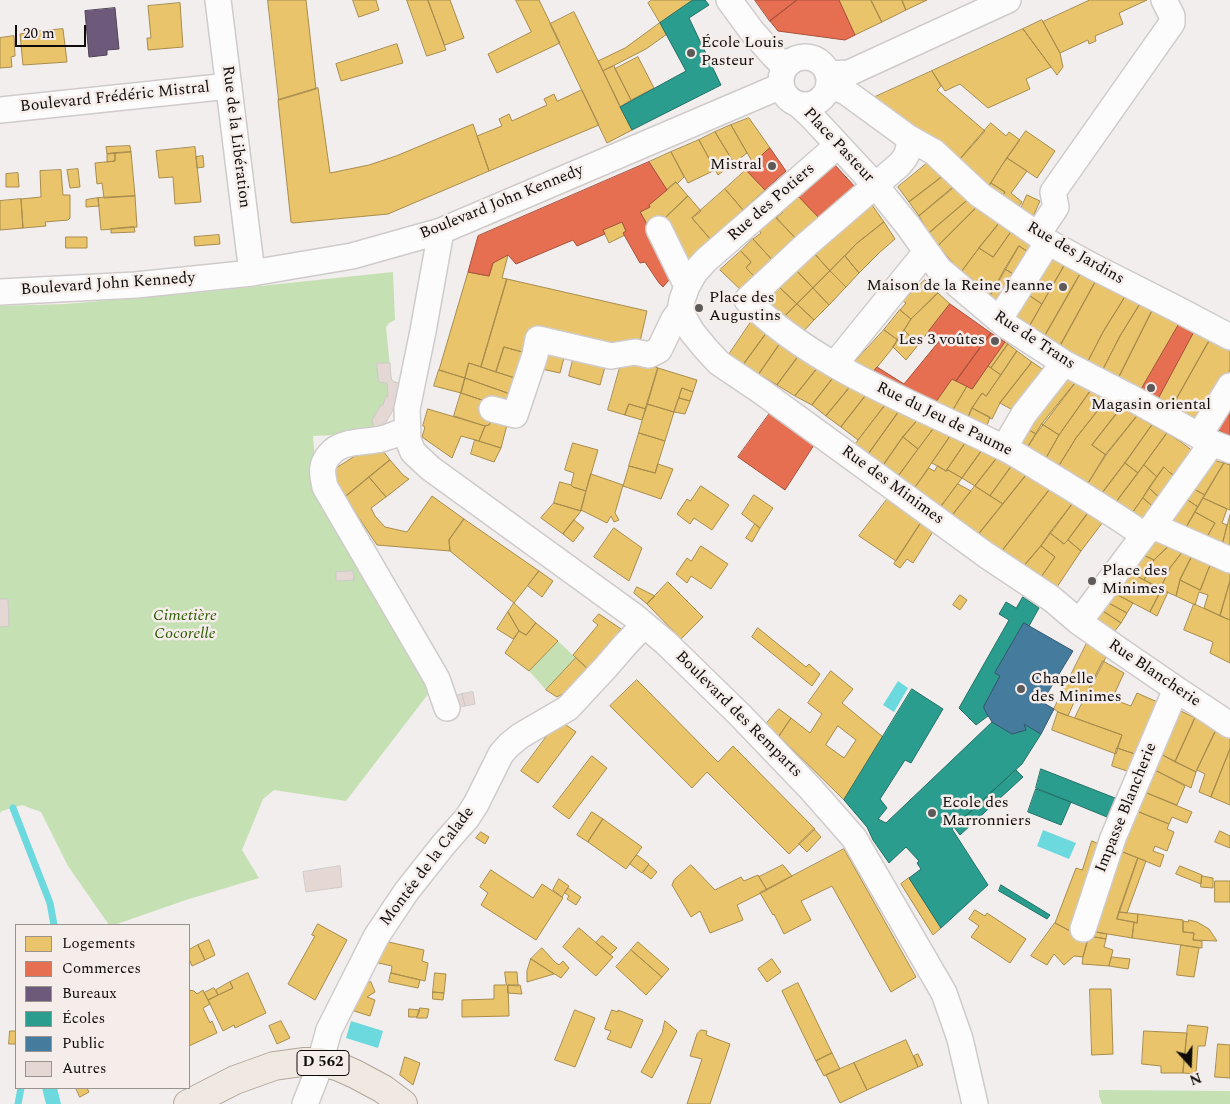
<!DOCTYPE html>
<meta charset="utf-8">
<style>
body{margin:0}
#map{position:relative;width:1230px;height:1104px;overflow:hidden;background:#f2eeed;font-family:Spectral,serif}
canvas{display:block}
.legend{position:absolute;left:15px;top:924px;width:175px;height:165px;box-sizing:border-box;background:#f5edea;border:1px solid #999390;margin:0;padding:6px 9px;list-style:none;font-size:15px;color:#0e0b0a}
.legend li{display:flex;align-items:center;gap:10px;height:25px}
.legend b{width:25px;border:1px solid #999390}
.north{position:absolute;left:1165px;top:1039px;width:50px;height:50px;-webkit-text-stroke:4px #f5edea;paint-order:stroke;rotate:160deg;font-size:14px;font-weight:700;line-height:20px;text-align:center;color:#0e0b0a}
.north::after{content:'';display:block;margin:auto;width:18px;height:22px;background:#0e0b0a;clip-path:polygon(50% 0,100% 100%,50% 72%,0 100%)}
.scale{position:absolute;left:15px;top:25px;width:71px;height:22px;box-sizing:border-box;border:2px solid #0e0b0a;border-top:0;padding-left:6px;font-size:15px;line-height:18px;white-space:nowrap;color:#0e0b0a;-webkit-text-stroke:4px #f5edea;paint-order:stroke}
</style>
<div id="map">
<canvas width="1230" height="1104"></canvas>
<ul class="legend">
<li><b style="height:14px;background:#e9c46a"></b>Logements</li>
<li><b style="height:14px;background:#e76f51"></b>Commerces</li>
<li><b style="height:14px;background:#6d597a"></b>Bureaux</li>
<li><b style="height:14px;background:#2a9d8f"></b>Écoles</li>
<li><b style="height:14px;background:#457b9d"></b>Public</li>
<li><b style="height:14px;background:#e5d8d4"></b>Autres</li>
</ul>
<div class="north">N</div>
<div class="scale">20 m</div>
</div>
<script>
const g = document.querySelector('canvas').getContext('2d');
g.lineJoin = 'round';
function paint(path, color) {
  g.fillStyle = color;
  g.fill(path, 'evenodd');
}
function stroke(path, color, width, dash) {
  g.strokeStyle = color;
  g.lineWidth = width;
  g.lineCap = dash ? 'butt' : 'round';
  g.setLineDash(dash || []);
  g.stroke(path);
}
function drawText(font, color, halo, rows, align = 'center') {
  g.font = font + ' Spectral,serif';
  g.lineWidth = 5;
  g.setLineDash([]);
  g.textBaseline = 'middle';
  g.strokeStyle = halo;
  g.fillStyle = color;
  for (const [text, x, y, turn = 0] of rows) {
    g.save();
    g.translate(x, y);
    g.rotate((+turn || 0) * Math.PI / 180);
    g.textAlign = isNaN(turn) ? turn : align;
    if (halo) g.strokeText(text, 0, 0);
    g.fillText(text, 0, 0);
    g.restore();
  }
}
paint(new Path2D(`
 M393,272L395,320L389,323L386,327L391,376L393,381L404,384L379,433L313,436L317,486L432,689L346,801L274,790L263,799L242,850L259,878L186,900L114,925H109L68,866L41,812L22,805L2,811L0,813V306L65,304L194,293Z
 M558,641L576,658L546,690L529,671Z
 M1099,1090L1230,1091V1104H1102L1099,1096Z`), '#c5e0b3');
paint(new Path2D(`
 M898,681L908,688L894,712L883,705Z
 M1043,830L1076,843L1069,859L1037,846Z
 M351,1021L383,1031L378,1048L346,1038Z
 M42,1088H57L61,1104H46Z`), '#6cd9de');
const homes = new Path2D(`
 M268,0H306L316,89L279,100Z
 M353,0H376L379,10L359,17Z
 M407,0H428L446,50L427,56Z
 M428,0H450L464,38L445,45Z
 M516,0H539L560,43L497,73L488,54L531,32Z
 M652,0H693L660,23L648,3Z
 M839,0H871L882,22L855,35Z
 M871,0H902L906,10L882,22Z
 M902,0H927L906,10Z
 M1090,0H1147L1119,13L1123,24L1095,36L1096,41L1089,44L1088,40L1060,53L1043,22Z
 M180,3L183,47L148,50L147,38H151L148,6Z
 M574,12L632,130L607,143L550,24Z
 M1042,20L1060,53L1063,67L1057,75L1023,29Z
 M660,23L667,34L646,49L603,71L598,61L625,48Z
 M63,29L67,62L23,65L20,34L30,32Z
 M1023,29L1051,67L1026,79L1030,89L988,108L960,84L945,91L932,71Z
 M14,36L15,56L11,57L12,67L0,68V38Z
 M397,44L403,63L341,81L336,64Z
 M638,57L654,88L631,100L615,69Z
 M614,66L631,100L620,107L603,71Z
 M932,71L941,86L937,90L985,131L955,165L875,97Z
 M318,88L330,173L369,165L396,156L473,124L489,171L388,214L293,223L291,222L278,100Z
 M582,90L599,125L489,171L477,136L502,126L499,119L509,114L512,121L547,105L544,99L554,94L557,101Z
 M749,118L770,148L753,163L731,125Z
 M991,123L1006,136L1009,132L1020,140L1002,165L986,191L955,165Z
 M731,125L747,153L734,163L715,132Z
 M1026,131L1055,151L1037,178L1007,158Z
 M715,132L734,163L718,175L699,140Z
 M699,140L715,170L688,183L671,152Z
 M130,146L131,152L107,154L106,147Z
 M195,147L201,202L175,204L173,177L159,178L156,151Z
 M131,152L135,196L104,198L102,183L97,184L95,163L115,161V153Z
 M671,152L684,177L677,184L676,182L667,190L649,162Z
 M115,153V161L107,162V154Z
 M203,156L204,167L197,168L196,157Z
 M1007,158L1027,171L1011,193L1022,202L1015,212L999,201L1005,192L991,183Z
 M930,161L943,176L909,202L898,187Z
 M78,169L80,187L70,188L67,170Z
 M61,170L63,195H70V218L68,220L45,222L46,226L23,228L21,199L41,197L40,171Z
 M746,170L765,190L743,210L725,189Z
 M18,173L19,187H6V174Z
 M943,176L953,188L919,216L909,202Z
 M676,182L688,196L661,222L649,229L640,212L650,207L649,205Z
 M991,183L1005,192L999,201L986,191Z
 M957,184L970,198L929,233L919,216Z
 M725,189L743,210L711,240L692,218Z
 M1027,195L1040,201L1032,219L1019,213Z
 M135,196L137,227L101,230L98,198Z
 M688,196L701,211L692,218L711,240L683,265L661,222Z
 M795,196L797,198L799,197L822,221L799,242L776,218L783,212L781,209Z
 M98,198L99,206L86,207V200Z
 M970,198L979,205L938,246L929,233Z
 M21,199L23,228L0,230V201Z
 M872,205L884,222L856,244L830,271L812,251Z
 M979,205L1001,221L979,248L961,272L938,246Z
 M774,215L799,242L776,264L753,239L761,233L758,229Z
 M1001,221L1013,229L993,257L979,248Z
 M622,222L626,231L623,233L625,235L609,243L603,230Z
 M884,222L895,239L879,253L859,273L845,256L856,244Z
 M134,227L135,232L111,233V229Z
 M1013,229L1039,244L1033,255L1019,246L989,298L961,272L979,248L993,257Z
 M219,235L220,244L195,246L194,237Z
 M66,237H87V248H66Z
 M753,239L776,264L758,280L746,268L751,262L741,251Z
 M1019,246L1033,255L1020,278L1005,269Z
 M741,251L751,262L746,268L758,280L744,293L720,270Z
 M812,251L830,271L813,288L795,269Z
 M1053,251L1068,259L1042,304L1027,294Z
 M508,255L502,278L507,279L481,367L469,363L465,378L439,370L468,272L489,276L493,263Z
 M845,256L859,273L846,287L830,271Z
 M1068,259L1083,269L1043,339L1028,329Z
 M795,269L813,288L797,304L779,287Z
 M1005,269L1020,278L1002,310L989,298Z
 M1083,269L1098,277L1059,348L1043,339Z
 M830,271L846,287L829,305L813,288Z
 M1098,277L1128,292L1103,332L1087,363L1059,348Z
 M507,279L647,311L639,346L526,353L504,347L496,372L481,367Z
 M925,280L938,293L911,319L900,310L906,303L903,301Z
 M779,287L797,304L779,322L762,307Z
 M813,288L829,305L814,320L797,304Z
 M1128,292L1143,299L1120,336L1102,371L1087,363L1103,332Z
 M938,293L950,304L918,345L904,330L911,319Z
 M1027,294L1042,304L1028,329L1012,319Z
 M1143,299L1155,305L1118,379L1102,371L1120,336Z
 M797,304L814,320L799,336L779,322Z
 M1155,305L1182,319L1141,390L1118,379Z
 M900,310L911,319L898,340L884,330Z
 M753,319L768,331L743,365L728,356Z
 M1197,326L1213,334L1172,407L1158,399Z
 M884,330L898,340L891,350L869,377L851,366Z
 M904,330L918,345L906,360L893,347Z
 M768,331L781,342L759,374L743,365Z
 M1213,334L1230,343V370L1201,421L1172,407Z
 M781,342L800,354L777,385L759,374Z
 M1005,342L1008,344L991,368L988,366Z
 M1008,344L1017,351L1001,375L991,368Z
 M504,347L526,353L518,379L496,372Z
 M543,349L565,354L560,373L537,368Z
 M1017,351L1032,362L1000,403L992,419L972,408L982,393L986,396Z
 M800,354L819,366L795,396L777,385Z
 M574,356L606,363L600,385L569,376Z
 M623,357L658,368L646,409L629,404L625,415L608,410Z
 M1032,362L1048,373L1018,413L1000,403Z
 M469,363L518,379L513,395L465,378Z
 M819,366L837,373L812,405L795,396Z
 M988,366L1001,375L986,396L982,393L972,408L965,426L948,418L967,386L972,389Z
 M658,368L697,380L693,392L682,388L674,412L647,404Z
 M439,370L465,378L461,393L434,386Z
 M837,373L854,382L826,416L812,405Z
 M1060,373L1076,382L1036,434L1022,426Z
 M465,378L513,395L509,409L461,393Z
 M952,379L967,386L948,418L931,409Z
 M854,382L870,390L841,427L826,416Z
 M1076,382L1091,390L1059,435L1042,424Z
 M682,388L693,392L690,401L679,398Z
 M870,390L889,400L858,440L841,427Z
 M1091,390L1107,399L1076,438L1055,472L1042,465L1059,435Z
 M461,393L488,402L492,418L489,425L485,426L454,416Z
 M679,398L690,401L685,414L674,412Z
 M1107,399L1121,408L1092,445L1106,455L1085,488L1055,472L1076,438Z
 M889,400L902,407L867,456L854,446Z
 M629,404L646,409L642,420L625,415Z
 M647,404L674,412L665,441L639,433Z
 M902,407L921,416L903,437L882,467L867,456Z
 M972,408L990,417L984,434L965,426Z
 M1121,408L1137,416L1106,455L1092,445Z
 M428,409L485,426L479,441L461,436L452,458L422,437L425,427L423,426Z
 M921,416L937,424L918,449L903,437Z
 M1137,416L1152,425L1125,463L1100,496L1085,488L1105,455Z
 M491,420L508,421L501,448L479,441L485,426L489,425Z
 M937,424L953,432L913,490L897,478Z
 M1042,424L1059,435L1042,465L1023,455Z
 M1152,425L1167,433L1138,473L1125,463Z
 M1022,426L1036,434L1023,455L1010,448Z
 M953,432L968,439L946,471L932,463Z
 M639,433L665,441L655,473L629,466Z
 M1167,433L1181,442L1198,455L1180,478L1170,473L1164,467L1157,477L1144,465Z
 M903,437L918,449L897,478L882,467Z
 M968,439L985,446L962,478L948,470L946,471Z
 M475,440L501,448L494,462L471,454Z
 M573,443L598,450L586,491L573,487L571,485L574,473L565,470Z
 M985,446L1000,454L975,486L962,478Z
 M380,447L390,460L345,497L331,477L336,468L355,456Z
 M1000,454L1013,464L990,496L975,486Z
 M1206,458L1224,463L1205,495L1186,485Z
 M390,460L403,475L409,479L386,497L369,477Z
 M1125,463L1138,473L1114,505L1100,496Z
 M1224,463L1230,465V510L1203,498Z
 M658,464L673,469L661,499L623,486L629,466L655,473Z
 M1013,464L1027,474L1003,504L990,496Z
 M1144,465L1157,477L1131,515L1114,505Z
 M938,466L946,471L948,470L962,478L939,509L913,490L929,468L934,471Z
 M1164,467L1170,473L1180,478L1163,501L1149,488Z
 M591,474L623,485L615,513L619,520L614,522L611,516L607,523L581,510Z
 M1027,474L1050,489L1002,551L978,535Z
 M369,477L386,497L371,508L375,516L385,527L407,532L432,496L464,519L449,540L450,551L377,545L345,497Z
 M560,482L571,485L573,487L586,491L581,511L554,503Z
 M958,484L971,491L951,517L939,509Z
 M1186,485L1205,495L1198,507L1179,494Z
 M701,486L729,505L712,530L694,518L690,524L677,514L687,499L690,501Z
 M975,486L1003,504L978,535L951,517Z
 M1149,488L1163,501L1157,510L1143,498Z
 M1050,489L1073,503L1041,546L1024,566L1002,551Z
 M1179,494L1198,507L1183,533L1163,521Z
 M754,495L773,508L760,528L742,514Z
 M889,497L922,521L896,561L859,536Z
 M1143,498L1157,510L1144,524L1131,515Z
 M1203,498L1227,509L1222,523L1227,525L1222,546L1204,542L1215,523L1195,512Z
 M554,503L581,511L563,534L541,518Z
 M1073,503L1088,513L1068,540L1064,544L1050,533Z
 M1195,512L1215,523L1204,542L1183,533Z
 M1088,513L1103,522L1081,551L1068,540Z
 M1230,515V549L1222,546Z
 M464,519L539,571L514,603L450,551L449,540Z
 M574,520L584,528L573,542L563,534Z
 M922,521L934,530L913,563L907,559L900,568L894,564Z
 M755,524L760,528L752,542L746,538Z
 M614,528L642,548L629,581L594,557Z
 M1050,533L1064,544L1068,540L1081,551L1057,587L1041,577L1055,557L1041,546Z
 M1152,535L1171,544L1154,560L1139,553Z
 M1171,544L1184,550L1170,568L1160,589L1144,580L1154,560Z
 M701,546L728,564L711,589L691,576L687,583L676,574L687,558L691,561Z
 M1041,546L1055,557L1041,577L1024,566Z
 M1184,550L1193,554L1180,580L1176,596L1160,589L1170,568Z
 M1139,553L1154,560L1144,580L1127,571Z
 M1193,554L1211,563L1200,590L1180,580Z
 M1210,566L1230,573V581L1220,616L1204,608L1208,595L1199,592L1195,605L1176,596L1180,580L1200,590Z
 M539,571L553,581L542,597L528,586Z
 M1127,571L1162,589L1150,612L1112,592Z
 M1230,581V620L1220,616Z
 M668,582L703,617L681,639L647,604Z
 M637,587L655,596L647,604L634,593Z
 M1162,589L1168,592L1157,616L1150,612Z
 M1112,592L1133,603L1127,613L1105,601Z
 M960,595L967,600L960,610L953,605Z
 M1105,601L1127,613L1121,623L1100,609Z
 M514,603L536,623L526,635L519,631L508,612Z
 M1194,604L1230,620V663L1210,653L1213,642L1184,630Z
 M1100,609L1121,623L1114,632L1094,618Z
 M508,612L519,631L513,639L497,629Z
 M599,614L621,629L589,670L573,655L598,625L593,621Z
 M536,623L558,641L529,671L505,653L519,631L526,635Z
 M758,628L806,667L809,664L820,674L812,686L752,637Z
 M1087,643L1106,657L1085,699L1077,695L1068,716L1058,712L1054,709Z
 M576,658L589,670L568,691L557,697L546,690Z
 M1103,661L1124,673L1112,699L1131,706L1137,693L1162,704L1141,756L1117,748L1122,735L1075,718Z
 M831,671L853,689L842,703L883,737L844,800L779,736L791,718L810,733L822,714L808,703ZM838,726L856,740L844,758L826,745Z
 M637,680L718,762L733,746L815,829L789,854L707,772L692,788L610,706Z
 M1175,708L1195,718L1175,762L1157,752Z
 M779,709L791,718L779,736L766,724Z
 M1058,712L1122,735L1116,754L1052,730Z
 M1195,718L1217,728L1196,772L1175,762Z
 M559,720L576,732L538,783L521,771Z
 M1217,728L1230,734V749L1211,797L1199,792L1205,774L1197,770Z
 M1117,748L1141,756L1133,773L1112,766Z
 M1230,749V805L1211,797Z
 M1157,752L1196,772L1191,788L1151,768Z
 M592,756L607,768L569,819L553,807Z
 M1151,768L1185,786L1177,805L1142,791Z
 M1142,791L1192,812L1187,823L1172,817L1169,824L1134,810Z
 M1134,810L1169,824L1167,829L1174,832L1167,851L1155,846L1153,851L1164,855L1160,867L1118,850Z
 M592,812L603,819L588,842L577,835Z
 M603,819L642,847L626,869L588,842Z
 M814,829L821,837L807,852L799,844Z
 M1220,831L1230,836V848L1215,842Z
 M481,832L489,837L485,844L476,838Z
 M1092,841L1104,846L1074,933L1055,923L1076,868L1082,870Z
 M844,849L916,977L891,992L832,886L801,901L811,920L784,934L774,914L773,915L760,893Z
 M1115,849L1138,858L1117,919L1134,922L1132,938L1090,931Z
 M637,855L649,864L642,873L630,864Z
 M1138,858L1146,861L1127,913L1119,912Z
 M649,865L657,872L651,879L643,873Z
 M691,865L715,890L741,877L744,881L758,875L767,890L737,905L743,920L710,933L700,911L691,917L672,885L674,880Z
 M783,865L792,876L767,890L759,877Z
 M1180,866L1202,875L1201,884L1176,874Z
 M491,870L533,898L542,884L563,898L536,940L481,905L488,893L480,887Z
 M1202,876L1213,878V888L1201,887Z
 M909,878L941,928L933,935L901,884Z
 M559,879L569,886L562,897L553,890Z
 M1215,881H1230V902H1215Z
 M568,888L581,897L576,905L567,899L569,896L565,893Z
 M975,910L985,916L987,913L1026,939L1010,963L971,937L979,926L969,919Z
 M1119,912L1138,914L1137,923L1117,919Z
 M1138,914L1183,920V932L1194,933L1193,940L1202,941V948L1132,938L1134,922L1137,923Z
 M1189,920L1197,922L1209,929L1217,941L1193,940L1194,933L1183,932V921L1188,922Z
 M1055,923L1074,933L1089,936L1083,957L1074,956L1064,965L1054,954L1047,965L1031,956Z
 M318,924L347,940L315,1000L288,984L315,936L312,935Z
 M579,928L613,957L596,976L563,947Z
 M1090,931L1107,934L1106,939L1089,936Z
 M602,936L604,937L613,945L617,948L610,955L596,943Z
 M1089,936L1106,939L1104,947L1113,950L1109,966L1082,964L1083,957Z
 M209,940L215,955L205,960L198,945Z
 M384,941L424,950L422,961L428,963L425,981L391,973L392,966L374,962Z
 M638,942L669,969L662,977L631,950Z
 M198,945L205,960L192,966L189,959V950Z
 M1181,945L1199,948L1194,977L1177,975Z
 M542,948L555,962L559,965L563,961L569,968L561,978L531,959Z
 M631,950L662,977L646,995L616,967Z
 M1112,957L1130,959L1128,969L1109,966Z
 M531,959L554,974L527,982V971Z
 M772,959L781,972L767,982L758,969Z
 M505,972H517L518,986L508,985L509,1016L462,1017V1000L494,999V985H506Z
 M248,973L266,1013L235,1028L234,1025L223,1031L208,1000L233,988L230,982Z
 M391,973L420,980L418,988L389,982Z
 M435,973L446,974L444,993L433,992Z
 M230,982L233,988L218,995L216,990Z
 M371,982L375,992L367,997L375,1000L370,1016L351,1010L363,984Z
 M798,983L832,1053L816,1061L782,991Z
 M508,985H520L522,994L508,993Z
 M214,988L218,995L208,1000L204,993Z
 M1090,989H1111L1113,1054L1092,1055Z
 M189,990L194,991L197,994L203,990L210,1004L203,1008L210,1023L212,1021L217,1033L189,1046Z
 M433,992L444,993L443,1000L433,999Z
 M420,1008L429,1009L427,1018H417Z
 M409,1009L420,1010L417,1017H409Z
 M575,1010L595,1018L575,1067L555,1060Z
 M612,1010L618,1012V1010L643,1020L631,1048L607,1039L611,1031L605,1029Z
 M281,1021L290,1038L277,1044L269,1026Z
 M665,1021L677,1031L652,1078L641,1072L662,1033Z
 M1188,1025L1208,1027L1205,1046H1198L1196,1074L1183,1073Z
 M701,1030L707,1031L706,1035L730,1044L710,1104H687L702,1059L690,1056L697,1034Z
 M10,1031H16V1044H9Z
 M1144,1031L1187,1033L1183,1073H1161V1066L1142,1064Z
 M906,1040L918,1067L867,1090L854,1063Z
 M1218,1044L1230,1045V1078L1215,1077Z
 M832,1053L840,1069L824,1076L816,1061Z
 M918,1054L923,1065L918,1067L914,1056Z
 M405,1057L420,1063L413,1085L400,1075Z
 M854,1063L867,1090L840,1103L826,1075Z
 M76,1088H87L89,1092L80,1097Z`);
paint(homes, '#e9c46a');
stroke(homes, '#a78c4d', 1);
const shops = new Path2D(`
 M755,0H797L770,21Z
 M797,0H839L855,35L845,40L778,31L770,21Z
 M770,148L786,171L765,190L746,170Z
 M649,162L667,190L649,205L650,207L640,212L675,273L663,287L659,283L645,262L640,263L623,233L626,231L622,222L603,230L605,234L577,246L573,240L516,264L508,255L493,263L489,276L468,272L478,236Z
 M834,164L857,189L822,221L799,197L806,190L805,187Z
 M950,304L991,333L956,381L952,379L931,409L869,377L877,367L904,384L941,339L929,331Z
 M1182,319L1197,326L1158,399L1141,390Z
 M991,333L1005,342L972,389L956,381Z
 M1230,401V436L1214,428Z
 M770,413L814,445L785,490L738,457Z`);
paint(shops, '#e76f51');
stroke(shops, '#a6513c', 1);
const offices = new Path2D(`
 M115,8L119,49L107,50V55L89,57L85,11Z`);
paint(offices, '#6d597a');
stroke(offices, '#504258', 1);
const schools = new Path2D(`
 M693,0H705L709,5L689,18L721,85L632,130L620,107L686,71L660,23Z
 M1023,597L1039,608L1029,626L1024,623L995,673L1000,676L984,706L988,716L976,725L959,708L1009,620L999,614L1006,602L1016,608Z
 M912,689L943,709L911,763L905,760L880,799L887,808L878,819L886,823L992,722L1012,734L1026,730L1024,724L1041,734L1022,764L952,829L988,885L941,928L909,878L921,869L917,863L919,861L906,847L889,863L873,840L867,827L844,800Z
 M1041,769L1115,798L1107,817L1036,788Z
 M1016,770L1023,777L960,835L954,827Z
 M1036,789L1071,802L1061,825L1028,812Z
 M1001,885L1050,915L1047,919L999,891Z`);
paint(schools, '#2a9d8f');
stroke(schools, '#227167', 1);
const public = new Path2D(`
 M1024,623L1073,651L1042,702L1054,709L1041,734L1024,724L1026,730L1012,734L992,722L984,709V706L1000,676L995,673Z`);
paint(public, '#457b9d');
stroke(public, '#345971', 1);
stroke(new Path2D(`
 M13,808L50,903L54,925
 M18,1104L21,1088`), '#6cd9de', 7);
const building = new Path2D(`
 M377,363H390L391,379L394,382L403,384L391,414L379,433H375L372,420L381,405H383L386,396L388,397L387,383L379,382Z
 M353,571L354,580L336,581V572Z
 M0,599H8L9,626L0,627Z
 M473,692L475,704L465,706L462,694Z
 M462,694L465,706L454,708L452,697Z
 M340,866L342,887L306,892L303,872Z`);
paint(building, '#e5d8d4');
stroke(building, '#cdcac9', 1);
const minor = new Path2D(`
 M218,0L252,273
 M729,0L751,30L773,55L779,61L788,63
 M781 81a24 24 0 1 1 48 0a24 24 0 1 1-48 0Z
 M828,74L849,73L1008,0
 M829,85L846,92L909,138L934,152L980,195L1048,242L1092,266L1175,308L1230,337
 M799,105L811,116L876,186L909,227L939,269L1004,324L1064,363L1128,396L1212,443L1230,450
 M0,110L229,86
 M909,138C909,151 908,155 899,165L806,245L747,300C815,368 918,405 1002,447C1017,454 1031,464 1045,472C1078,492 1112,513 1144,535
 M837,146L706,260L695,272L687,286L682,300L680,311L692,332L706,349L719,363L762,392L986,555L1052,599L1079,622L1119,650L1176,689L1230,725
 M659,229L687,286
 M441,231L423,331L407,409L408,440L413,452L430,468L634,616L666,643L740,715L810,788L854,838L944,993L960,1039L975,1104
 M1038,234L1056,207L1053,192L1172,23V16L1164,0
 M0,292L136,285L252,273L352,256L441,231L781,86
 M999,320L1048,242
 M835,364L926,252
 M492,409L515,415L535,355L538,339L611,356L635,352L649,355L659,350L674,319L680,311
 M407,430C398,433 389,437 381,439C363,443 342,440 330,454C320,465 322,473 325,487L437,679L447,708
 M1199,436L1230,386
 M1004,448L1024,414L1064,363
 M1153,526L1230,560
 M1079,622L1144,535L1153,526L1212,443
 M1083,929L1113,838L1176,689
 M305,1104L316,1076L329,1030L376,937L406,892L444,844L467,818L476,804L501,754L509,745L520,736L568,708L606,667L625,645L644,625`);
const major = new Path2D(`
 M188,1104L235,1080L274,1066L303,1062H319L337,1066L355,1074L383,1089L403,1104`);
stroke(minor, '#cfcbca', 28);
stroke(major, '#b3a699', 30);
stroke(minor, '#fdfcfc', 25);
stroke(major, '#efe9e2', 28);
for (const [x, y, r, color] of [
 [691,53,5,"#5e5a59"],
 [772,166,5,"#5e5a59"],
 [1063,287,5,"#5e5a59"],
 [699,308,5,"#5e5a59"],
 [995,341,5,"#5e5a59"],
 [1151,388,5,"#5e5a59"],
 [1092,581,5,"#5e5a59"],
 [1021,689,5,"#5e5a59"],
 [932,813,5,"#5e5a59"]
]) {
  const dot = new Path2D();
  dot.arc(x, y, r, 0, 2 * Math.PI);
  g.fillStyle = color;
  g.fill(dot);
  stroke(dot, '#f5edea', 2);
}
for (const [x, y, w] of [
 [323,1063,52]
]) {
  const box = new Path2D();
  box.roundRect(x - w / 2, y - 12.5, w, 25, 4);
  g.fillStyle = '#f5edea';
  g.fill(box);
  stroke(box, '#0e0b0a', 1);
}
drawText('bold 15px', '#0e0b0a', null, [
 ["D 562",323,1063]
]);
drawText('16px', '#0e0b0a', '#f5edea', [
 ["École Louis",701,44],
 ["Pasteur",701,62],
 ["Mistral",762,166,"right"],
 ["Maison de la Reine Jeanne",1053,287,"right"],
 ["Place des",709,299],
 ["Augustins",709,317],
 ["Les 3 voûtes",985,341,"right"],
 ["Magasin oriental",1151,406,"center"],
 ["Place des",1102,572],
 ["Minimes",1102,590],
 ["Chapelle",1031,680],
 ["des Minimes",1031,698],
 ["Ecole des",942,804],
 ["Marronniers",942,822]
], 'left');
drawText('16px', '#0e0b0a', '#f5edea', [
 ["Boulevard Frédéric Mistral",115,98,-6],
 ["Rue de la Libération",235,137,83],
 ["Place Pasteur",838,146,47],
 ["Boulevard John Kennedy",502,203,-22],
 ["Rue des Potiers",772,203,-41],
 ["Rue des Jardins",1075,254,30],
 ["Boulevard John Kennedy",108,285,-4],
 ["Rue de Trans",1034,341,33],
 ["Rue du Jeu de Paume",944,420,26],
 ["Rue des Minimes",892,486,36],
 ["Rue Blancherie",1154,674,34],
 ["Boulevard des Remparts",738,715,45],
 ["Impasse Blancherie",1127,808,-68],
 ["Montée de la Calade",428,867,-53]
]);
drawText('italic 16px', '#2b5a00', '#f5edea', [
 ["Cimetière",185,617],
 ["Cocorelle",185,635]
]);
</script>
